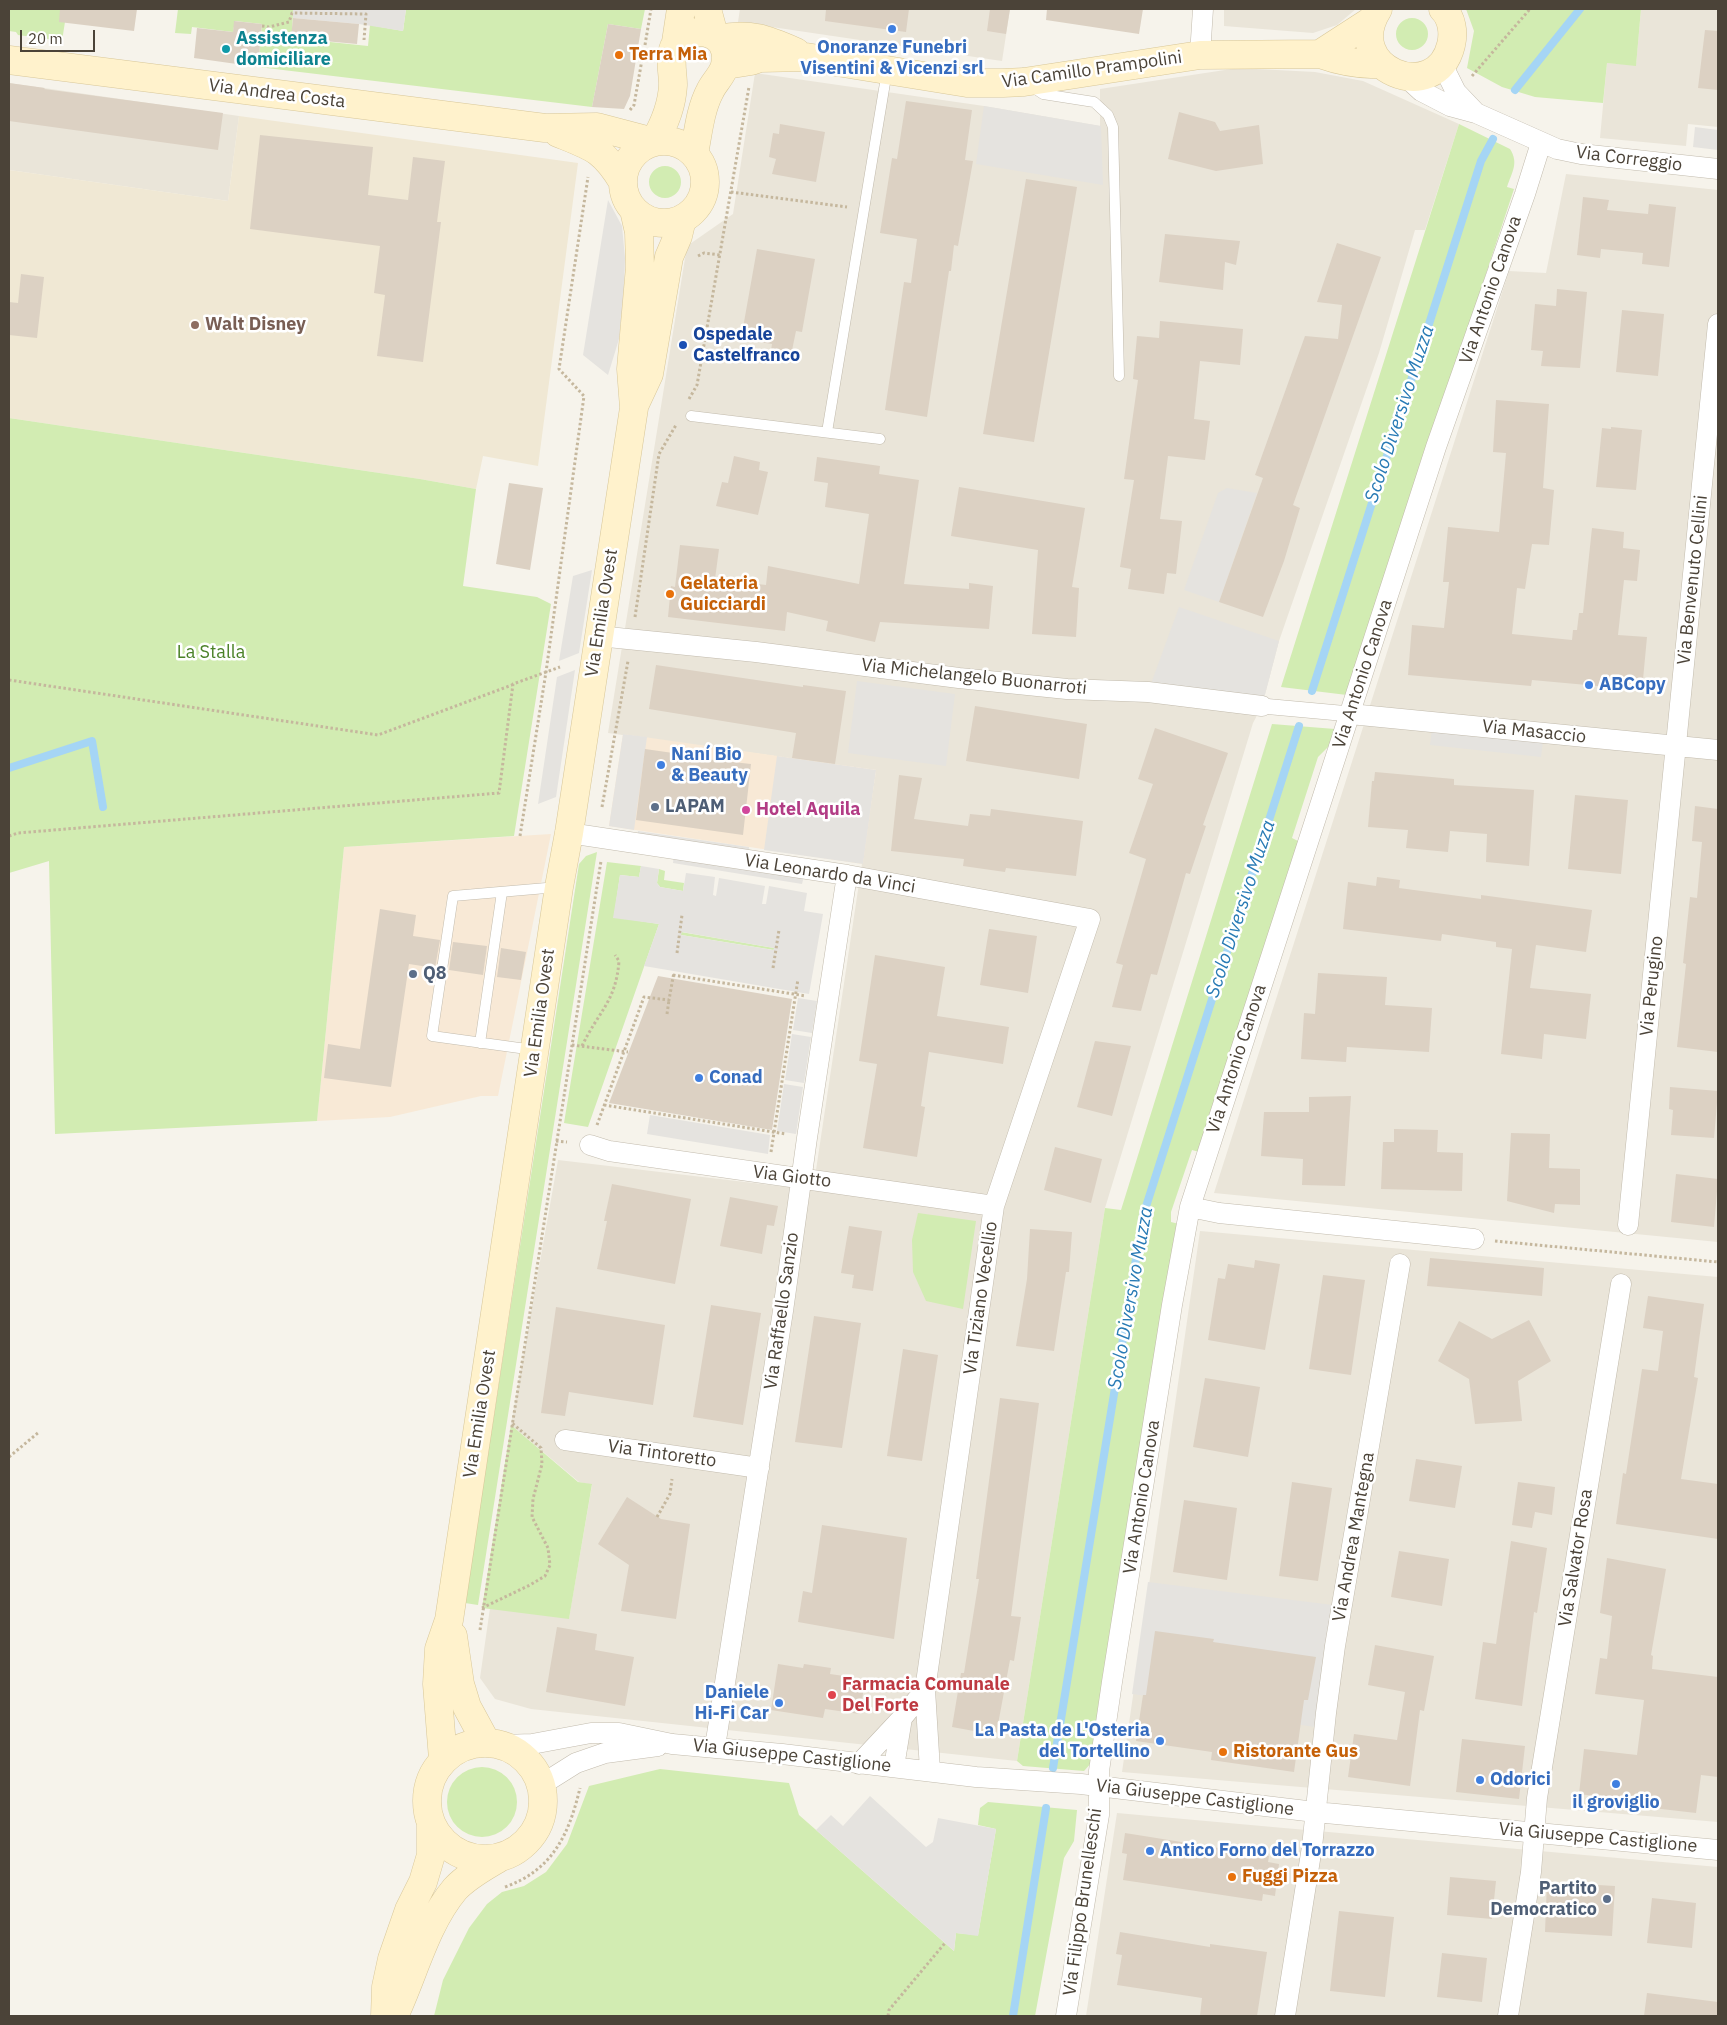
<!DOCTYPE html>
<meta charset="utf-8">
<style>
body{margin:0}
#map{position:relative;width:1727px;height:2025px;overflow:hidden;background:#f6f3eb;font-family:"IBM Plex Sans",sans-serif}
canvas{display:block}
.frame{position:absolute;inset:0;border:10px solid #4b4338;pointer-events:none}
.scale{position:absolute;left:20px;top:30px;width:75px;height:22px;box-sizing:border-box;border:2px solid #4b4338;border-top:0;padding-left:6px;font-size:15px;line-height:18px;white-space:nowrap;color:#4b4338;-webkit-text-stroke:4px #fff;paint-order:stroke}
</style>
<div id="map">
<canvas width="1727" height="2025"></canvas>
<div class="frame"></div>
<div class="scale">20 m</div>
</div>
<script>
const g = document.querySelector('canvas').getContext('2d');
g.lineJoin = 'round';
function paint(path, color) {
  g.fillStyle = color;
  g.fill(path, 'evenodd');
}
function stroke(path, color, width, dash) {
  g.strokeStyle = color;
  g.lineWidth = width;
  g.lineCap = dash ? 'butt' : 'round';
  g.setLineDash(dash || []);
  g.stroke(path);
}
function drawText(font, color, halo, rows, align = 'center') {
  g.font = font + ' "IBM Plex Sans",sans-serif';
  g.lineWidth = 5;
  g.setLineDash([]);
  g.textBaseline = 'middle';
  g.strokeStyle = halo;
  g.fillStyle = color;
  for (const [text, x, y, turn = 0] of rows) {
    g.save();
    g.translate(x, y);
    g.rotate((+turn || 0) * Math.PI / 180);
    g.textAlign = isNaN(turn) ? turn : align;
    if (halo) g.strokeText(text, 0, 0);
    g.fillText(text, 0, 0);
    g.restore();
  }
}
paint(new Path2D(`
 M740,9H1010L1002,61L738,22Z
 M1224,9H1356L1337,25L1313,33L1224,26Z
 M1641,9H1718V127L1688,124L1686,146L1600,138L1607,63L1636,65Z
 M1238,68L1315,72L1363,81L1459,124L1425,230H1415L1379,353L1279,641L1262,706L1253,723L1105,1208L1017,1761L531,1709L495,1699L480,1678L490,1608L569,1618L592,1485L579,1482L511,1425L558,1160L813,1190L876,770L608,733L687,246L733,214L755,73L984,106L1100,126V89Z
 M9,83L239,116L228,201L9,170Z
 M1566,174L1718,190V1242L1214,1193L1509,271L1546,273Z
 M1200,1231L1718,1277V1822L1122,1772Z
 M1117,1813L1718,1867V2016H1086Z`), '#eae5d9');
paint(new Path2D(`
 M623,734L876,770L863,864L609,826Z
 M551,834L498,1096H481L390,1117L317,1121L344,847Z`), '#f8e9d6');
paint(new Path2D(`
 M239,116L578,163L538,466L483,456L476,489L420,479L9,418V170L228,201Z`), '#f0e8d4');
paint(new Path2D(`
 M9,9H67L62,41L18,35L16,32L9,31Z
 M178,9H293L292,38L368,46L370,25L403,31L406,9H645L641,29L608,24L592,107L258,67L262,24L235,21L233,32L192,27L191,34L175,33Z
 M1466,9H1641L1636,66L1607,63L1603,103L1535,97L1502,87L1467,68L1474,31Z
 M1396 34a16 16 0 1 1 32 0a16 16 0 1 1-32 0Z
 M1459,124L1510,149C1519,163 1512,172 1507,187L1514,189L1347,695L1281,687Z
 M649 182a16 16 0 1 1 32 0a16 16 0 1 1-32 0Z
 M9,418L420,479L476,489L463,586L537,597L551,604L514,836L344,847L317,1121L55,1134L49,861L9,873Z
 M1272,724L1335,729L1331,744L1318,757L1292,838L1300,842L1199,1152L1192,1150L1171,1212V1222L1179,1224L1093,1761L1084,1771L1023,1766L1017,1761L1105,1208L1121,1210Z
 M597,852L478,1605L465,1603L579,864L586,856Z
 M607,862L641,866L639,877L620,875L614,917L659,924L588,1127L564,1123Z
 M659,869L665,871L664,880L684,883L683,891L660,887L657,883Z
 M681,932L774,948V950L681,935Z
 M918,1213L976,1221L963,1309L926,1301L913,1272L912,1240Z
 M511,1425L578,1482L592,1484L569,1619L482,1608Z
 M447 1802a35 35 0 1 1 70 0a35 35 0 1 1-70 0Z
 M660,1769L789,1783L799,1815L954,1951L956,1933L978,1935L996,1829L978,1825L980,1808L988,1802L1077,1810L1074,1841L1064,1858L1035,2016H434L443,1980L469,1928L487,1904L502,1892L524,1886L546,1872L567,1844L589,1786Z`), '#d2ecb2');
paint(new Path2D(`
 M293,9H406L403,31L359,24L293,18Z
 M984,106L1101,126L1103,185L976,164Z
 M1695,127L1718,130V150L1693,147Z
 M608,200L622,226L625,258L624,294L619,339L608,375L583,355Z
 M1227,488L1257,493L1219,602L1184,590L1218,493Z
 M592,570L579,653L559,661L573,576Z
 M1179,607L1279,641L1262,706L1148,692Z
 M575,670L556,797L538,804L557,677Z
 M857,681L955,694L946,766L848,753Z
 M1432,729L1543,741L1541,757L1430,745Z
 M623,734L647,737L634,830L609,826Z
 M777,756L876,770L863,864L764,850Z
 M638,831L749,847L748,855L637,839Z
 M674,855L804,876L802,884L673,863Z
 M641,866L659,869L657,883L660,887L683,891L686,873L715,877L713,895L716,896L719,878L765,886L762,904H766L769,886L807,893L804,911L823,914L809,994L644,966L659,924L613,918L620,875L639,877ZM682,932L774,948L773,950L681,935Z
 M798,998L817,1001L812,1033L793,1030Z
 M792,1034L811,1037L804,1083L785,1080Z
 M784,1084L803,1087L796,1134L777,1131Z
 M650,1115L770,1135L768,1154L647,1134Z
 M1148,1582L1333,1605L1315,1727L1219,1713L1220,1706L1132,1694Z
 M870,1796L926,1847L933,1842L938,1818L996,1829L978,1936L956,1933L954,1951L816,1830L831,1815L843,1826Z`), '#e5e3df');
stroke(new Path2D(`
 M1515,90L1580,9
 M1312,691L1481,161L1493,139
 M9,768L92,741L103,807
 M1053,1768L1143,1216L1299,726
 M1013,2016L1046,1808`), '#a5d5f5', 8);
paint(new Path2D(`
 M60,9H137L134,31L59,22Z
 M826,9H909L906,32L825,21Z
 M990,9H1010L1006,34L987,31Z
 M1047,9H1143L1139,34L1046,20Z
 M293,18L359,24L357,44L291,38Z
 M234,21L262,24L258,67L194,58L197,28L233,32Z
 M608,24L641,29L630,96L624,109L592,107Z
 M1705,30L1718,31V90L1698,88Z
 M9,83L45,88L44,89L223,113L218,150L9,121Z
 M906,101L972,110L965,160L973,161L958,246L954,245L951,271H949L927,417L885,410L904,282L911,283L917,239L880,233L892,158L897,159Z
 M1179,112L1215,122L1220,131L1259,125L1263,164L1216,171L1168,159Z
 M780,124L825,132L816,182L772,174L776,159L769,157L773,133L779,134Z
 M260,135L373,147L368,195L408,200L413,157L445,161L437,222H441L423,362L377,356L385,295L374,293L380,246L250,229Z
 M1026,179L1077,187L1034,442L983,434Z
 M1583,197L1609,200L1607,210L1648,214L1649,204L1676,207L1669,267L1642,264L1643,253L1601,249L1600,258L1577,255Z
 M1165,234L1240,241L1236,265L1225,262L1223,290L1159,282Z
 M1337,243L1381,257L1293,505L1300,508L1284,561L1263,617L1219,602L1263,478L1255,475L1305,336L1338,339L1342,305L1317,302Z
 M757,249L815,259L802,332L796,331L790,360L770,357L772,344L741,339Z
 M21,274L44,277L37,338L9,335V302L18,303Z
 M1557,289L1587,292L1580,368L1541,366L1543,351L1531,350L1535,304L1556,306Z
 M1622,310L1664,314L1658,376L1616,372Z
 M1160,321L1243,329L1240,365L1200,361L1194,419L1210,421L1205,460L1168,456L1160,519L1182,521L1176,574L1167,573L1164,594L1128,589L1131,569L1120,567L1134,480L1124,479L1138,380L1133,379L1137,336L1159,338Z
 M1496,400L1549,404L1543,488L1554,490L1549,545L1532,544L1525,589L1517,588L1512,634L1572,640L1573,630H1577L1579,613H1583L1592,528L1624,532L1623,548L1640,550L1637,581L1624,580L1618,635L1647,637L1642,690L1532,680L1531,686L1408,675L1412,625L1444,628L1449,582H1443L1448,527L1499,532L1506,453L1493,452Z
 M1611,427L1642,430L1636,490L1596,487L1602,428L1611,429Z
 M734,456L760,462L759,470L768,472L758,515L716,506L722,482L728,483Z
 M817,457L880,466L879,474L919,480L904,584L969,589V583L993,586L989,629L880,622L875,642L826,631L828,621L787,612L785,631L668,617L671,586L675,587L680,545L719,549L715,579L766,585L768,566L859,584L869,514L825,507L828,483L814,481Z
 M509,483L543,488L530,570L496,564Z
 M959,487L1085,508L1072,587L1079,588L1076,637L1032,634L1038,550L951,536Z
 M656,665L803,687V685L846,691L835,764L792,758L796,733L649,709Z
 M975,706L1087,724L1079,779L966,761Z
 M1155,728L1228,753L1203,825L1206,826L1190,874L1186,873L1157,975L1151,974L1141,1011L1112,1007L1123,965L1116,963L1146,859L1129,853L1153,784L1138,779Z
 M645,749L687,755V757L751,764L743,835L636,820Z
 M1375,772L1454,779V785L1534,790L1529,866L1486,862L1487,834L1450,831L1448,852L1406,848L1408,830L1368,827L1372,781H1374Z
 M899,775L922,778L914,819L968,826L970,814L990,816L991,809L1083,821L1076,876L1006,868L1005,872L963,866L964,859L891,851Z
 M1575,795L1628,800L1621,874L1568,869Z
 M1695,806L1718,809V1052L1677,1047L1686,964L1683,963L1690,897L1697,898L1702,842L1692,841Z
 M1377,877L1400,880L1399,888L1481,899V895L1592,910L1586,952L1536,945L1530,988L1591,994L1586,1039L1544,1034L1542,1059L1501,1054L1512,949L1496,947V942L1442,934L1441,941L1343,929L1348,882L1376,886Z
 M380,909L416,915L413,936L440,940L435,968L409,964L391,1087L324,1078L328,1044L360,1049Z
 M989,929L1037,936L1028,993L980,985Z
 M453,942L487,946L483,975L449,970Z
 M501,948L526,952L521,980L497,977Z
 M875,955L945,967L937,1016L1009,1027L1003,1064L929,1052L921,1106L925,1107L917,1157L863,1148L877,1064L859,1061Z
 M1318,973L1387,977L1385,1005L1432,1008L1429,1052L1347,1047L1346,1062L1301,1059L1304,1013L1315,1014Z
 M658,976L792,999L772,1130L609,1103Z
 M1095,1041L1131,1046L1112,1116L1077,1107Z
 M1670,1087L1718,1091L1714,1138L1671,1135L1673,1110L1669,1109Z
 M1351,1096L1345,1186L1302,1185L1303,1159L1261,1156L1264,1112H1309V1097Z
 M1394,1129L1438,1130L1437,1152L1463,1153L1462,1191L1381,1189L1383,1142H1394Z
 M1511,1133L1550,1134L1549,1168L1580,1169V1205L1555,1204L1554,1213L1507,1201Z
 M1055,1147L1102,1159L1091,1203L1044,1190Z
 M1676,1174L1718,1179L1714,1227L1671,1222Z
 M612,1184L691,1199L675,1284L597,1269L607,1221H604Z
 M730,1197L778,1206L774,1226L767,1225L762,1254L720,1246Z
 M849,1226L882,1231L873,1291L852,1288L854,1275L841,1273Z
 M1030,1229L1072,1232L1069,1272H1066L1054,1351L1016,1346L1027,1279Z
 M1430,1258L1544,1268L1542,1296L1427,1286Z
 M1255,1260L1280,1264L1265,1350L1208,1340L1218,1278L1225,1279L1228,1264L1254,1268Z
 M1323,1275L1365,1280L1351,1375L1309,1369Z
 M1648,1296L1704,1304L1694,1377L1698,1378L1681,1479L1718,1484V1539L1616,1524L1623,1473L1626,1474L1642,1369L1658,1371L1663,1331L1643,1328Z
 M711,1305L761,1313L743,1425L693,1417Z
 M556,1307L665,1325L653,1405L569,1392L565,1416L541,1413Z
 M814,1316L861,1323L842,1448L795,1442Z
 M1529,1320L1551,1361L1518,1381L1522,1421L1475,1424L1469,1379L1438,1361L1459,1321L1492,1339Z
 M903,1349L938,1355L922,1461L887,1456Z
 M1205,1378L1260,1387L1248,1457L1193,1447Z
 M1000,1398L1039,1403L1011,1616L1021,1617L1014,1661L1010,1660L996,1735L952,1727L961,1673H964L979,1579H976Z
 M1416,1459L1462,1466L1455,1508L1409,1501Z
 M1292,1482L1332,1488L1318,1581L1279,1576Z
 M1518,1482L1555,1487L1552,1515L1535,1512L1532,1528L1512,1525Z
 M627,1497L661,1519L690,1524L676,1619L621,1611L629,1565L598,1544Z
 M1184,1500L1237,1508L1227,1580L1173,1572Z
 M822,1525L907,1538L894,1639L798,1622L803,1591L812,1593Z
 M1511,1541L1547,1548L1537,1613L1534,1612L1522,1706L1475,1699L1483,1642L1496,1644Z
 M1399,1551L1449,1559L1442,1606L1391,1597Z
 M1607,1558L1666,1569L1651,1655L1653,1656L1652,1669L1718,1677V1777L1701,1775L1696,1813L1644,1807L1645,1802L1579,1794L1584,1749L1637,1755L1644,1700L1595,1694L1600,1658L1607,1659L1612,1616L1600,1613Z
 M557,1627L597,1634L595,1650L634,1657L625,1706L546,1692Z
 M1155,1631L1214,1639L1213,1642L1316,1657L1308,1700H1304L1294,1772L1211,1760L1212,1752L1136,1741L1143,1695H1146Z
 M1375,1645L1434,1656L1424,1711L1420,1710L1410,1786L1348,1777L1354,1734L1397,1740L1405,1692L1368,1685Z
 M778,1664L803,1668L804,1664L831,1668L830,1674L865,1679L860,1714L825,1709L823,1718L771,1710Z
 M1462,1739L1525,1746L1519,1799L1456,1792Z
 M1125,1833L1269,1856L1268,1862L1279,1864L1275,1896L1263,1894L1262,1901L1123,1880L1127,1854L1122,1853Z
 M1450,1877L1496,1881L1492,1919L1447,1915Z
 M1547,1882L1615,1886L1612,1936L1545,1932Z
 M1652,1898L1696,1903L1692,1948L1647,1943Z
 M1339,1911L1394,1917L1385,1997L1330,1991Z
 M1120,1932L1210,1947V1944L1267,1952L1257,2016H1200L1202,1998L1117,1985L1122,1955L1116,1954Z
 M1442,1953L1487,1958L1482,2002L1437,1997Z
 M1647,1993L1718,2002V2016H1644Z`), '#dcd1c3');
const service = new Path2D(`
 M1031,86L1043,94L1094,102L1108,115L1113,127L1119,376
 M691,416L880,439
 M827,432L887,71
 M480,1043L502,892
 M534,1050L432,1036L453,896L558,887`);
const pedestrian = new Path2D(`
 M1262,706L1350,714`);
const minor = new Path2D(`
 M1200,55L1203,9
 M1442,64L1456,92L1476,113
 M1407,78L1421,91L1450,106L1476,113L1557,149L1581,154L1718,169
 M598,636L756,652L959,678L1067,689L1148,692L1262,706
 M1350,714L1718,750
 M569,833L847,875L1090,919L994,1206L925,1690L930,1770
 M590,1145L609,1151L994,1206
 M1190,1207L1219,1213L1474,1239
 M1628,1225L1718,324
 M565,1440L759,1468
 M503,1745L532,1744L591,1733H619L672,1744L782,1754L976,1777L1081,1784L1315,1812L1718,1850
 M715,1747L783,1311L807,1138L847,875
 M859,1764L902,1718L925,1690
 M894,1767L902,1718
 M541,1785L576,1763L605,1753L658,1746
 M1066,2016L1099,1815V1771L1112,1682L1172,1305L1190,1207L1436,447L1525,194L1541,143
 M1285,2016L1312,1847L1326,1713L1335,1646L1400,1264
 M1508,2016L1531,1872L1537,1798L1621,1284`);
const secondary = new Path2D(`
 M707,9L714,35
 M1378,9C1340,69 1436,107 1451,45C1454,33 1452,18 1443,9
 M719,39C750,32 768,40 796,52
 M676,42L681,9
 M1320,54L1371,21
 M9,60L545,128L597,127L654,142
 M726,65L751,61L760,58L806,57L967,83H1003L1024,82L1200,55L1320,54C1340,61 1359,65 1380,64
 M558,133C593,147 603,149 623,182
 M623 182a41 41 0 1 1 82 0a41 41 0 1 1-82 0Z
 M654,142C664,125 672,106 673,85C673,73 669,59 674,47C682,29 711,27 722,43C726,50 727,57 725,65C723,75 714,82 710,91C700,110 698,134 694,154
 M635,404L649,374L669,257L678,236L682,219
 M453,1636L460,1684L467,1707L486,1742
 M427 1801a58 58 0 1 1 116 0a58 58 0 1 1-116 0Z
 M443,1759L437,1684L439,1649L449,1620L559,887L569,833L634,408L631,369L640,267L639,232L634,210
 M385,2016L386,1987L392,1959L409,1910L423,1882L431,1855V1825
 M394,2016C414,1974 425,1925 455,1889C467,1876 484,1867 499,1858`);
stroke(service, '#c2bbad', 11);
stroke(pedestrian, '#c2bbad', 16);
stroke(minor, '#c2bbad', 21);
stroke(secondary, '#d8c799', 29);
stroke(new Path2D(`
 M262,26L269,27L289,22L292,13L366,14L364,40
 M645,45L651,9
 M1472,76L1530,9
 M630,110L634,105L643,54
 M731,192L847,207
 M698,256L704,253L720,255
 M689,399L697,385L749,87
 M635,617L659,454L676,425
 M9,680L378,735L512,685
 M602,807L628,661
 M9,836L18,833L499,793L513,684L560,667
 M520,836L546,672L584,396L559,369L588,177
 M677,953L682,915
 M773,968L779,930
 M673,975L806,996
 M667,1014L669,1000
 M572,1045L628,1052
 M582,1046C598,1012 616,1002 619,961L615,955
 M604,1105L786,1134
 M597,1125L644,997L669,1000L674,972
 M556,1141L567,1142
 M771,1152L798,979
 M1495,1241L1718,1262
 M9,1457L39,1432
 M657,1517L670,1494L672,1479
 M482,1608L530,1585L545,1576L550,1565L548,1548L532,1517L533,1499L542,1464L541,1448L512,1423
 M480,1630L601,861
 M505,1887C553,1870 569,1834 580,1788
 M888,2016L889,2010L945,1943`), '#c5b79d', 3, [2.5, 2.5]);
stroke(service, '#fff', 10);
stroke(pedestrian, '#fff', 15);
stroke(minor, '#fff', 20);
stroke(secondary, '#fff2cc', 28);
for (const [x, y, r, color] of [
 [892,29,5,"#3f7fe0"],
 [226,49,5,"#0f9aa8"],
 [619,55,5,"#e8710a"],
 [195,325,5,"#8d6e63"],
 [683,345,5,"#1a4fb4"],
 [670,594,5,"#e8710a"],
 [1589,685,5,"#3f7fe0"],
 [661,765,5,"#3f7fe0"],
 [655,807,5,"#5c6f8a"],
 [746,810,5,"#d1479c"],
 [413,974,5,"#5c6f8a"],
 [699,1078,5,"#3f7fe0"],
 [832,1695,5,"#e0444e"],
 [779,1703,5,"#3f7fe0"],
 [1160,1741,5,"#3f7fe0"],
 [1223,1752,5,"#e8710a"],
 [1480,1780,5,"#3f7fe0"],
 [1616,1784,5,"#3f7fe0"],
 [1150,1851,5,"#3f7fe0"],
 [1232,1877,5,"#e8710a"],
 [1607,1899,5,"#5c6f8a"]
]) {
  const dot = new Path2D();
  dot.arc(x, y, r, 0, 2 * Math.PI);
  g.fillStyle = color;
  g.fill(dot);
  stroke(dot, '#fff', 2);
}
drawText('bold 18px', '#0d838f', '#fff', [
 ["Assistenza",236,39],
 ["domiciliare",236,60]
], 'left');
drawText('bold 18px', '#366cbe', '#fff', [
 ["Onoranze Funebri",892,48,"center"],
 ["Visentini & Vicenzi srl",892,69,"center"],
 ["ABCopy",1599,685],
 ["Naní Bio",671,755],
 ["& Beauty",671,776],
 ["Conad",709,1078],
 ["Daniele",769,1693,"right"],
 ["Hi-Fi Car",769,1714,"right"],
 ["La Pasta de L'Osteria",1150,1731,"right"],
 ["del Tortellino",1150,1752,"right"],
 ["Odorici",1490,1780],
 ["il groviglio",1616,1803,"center"],
 ["Antico Forno del Torrazzo",1160,1851]
], 'left');
drawText('bold 18px', '#c56008', '#fff', [
 ["Terra Mia",629,55],
 ["Gelateria",680,584],
 ["Guicciardi",680,605],
 ["Ristorante Gus",1233,1752],
 ["Fuggi Pizza",1242,1877]
], 'left');
drawText('18px', '#4b4338', '#fff', [
 ["Via Camillo Prampolini",1092,70,-8],
 ["Via Andrea Costa",277,94,7],
 ["Via Correggio",1629,159,7],
 ["Via Antonio Canova",1491,290,-71],
 ["Via Benvenuto Cellini",1693,580,-84],
 ["Via Emilia Ovest",602,613,-81],
 ["Via Antonio Canova",1363,674,-72],
 ["Via Michelangelo Buonarroti",974,677,6],
 ["Via Masaccio",1534,732,6],
 ["Via Leonardo da Vinci",830,874,9],
 ["Via Perugino",1652,986,-84],
 ["Via Emilia Ovest",540,1013,-82],
 ["Via Antonio Canova",1237,1059,-72],
 ["Via Giotto",792,1177,7],
 ["Via Tiziano Vecellio",981,1298,-82],
 ["Via Raffaello Sanzio",782,1311,-82],
 ["Via Emilia Ovest",480,1414,-81],
 ["Via Tintoretto",662,1454,8],
 ["Via Antonio Canova",1142,1497,-81],
 ["Via Andrea Mantegna",1354,1537,-80],
 ["Via Salvator Rosa",1576,1558,-81],
 ["Via Giuseppe Castiglione",792,1756,6],
 ["Via Giuseppe Castiglione",1195,1798,7],
 ["Via Giuseppe Castiglione",1598,1838,5],
 ["Via Filippo Brunelleschi",1083,1902,-82]
]);
drawText('bold 18px', '#785e54', '#fff', [
 ["Walt Disney",205,325]
], 'left');
drawText('bold 18px', '#164399', '#fff', [
 ["Ospedale",693,335],
 ["Castelfranco",693,356]
], 'left');
drawText('18px', '#4a8127', '#fff', [
 ["La Stalla",211,653]
]);
drawText('bold 18px', '#4e5e75', '#fff', [
 ["LAPAM",665,807],
 ["Q8",423,974],
 ["Partito",1597,1889,"right"],
 ["Democratico",1597,1910,"right"]
], 'left');
drawText('bold 18px', '#b23c85', '#fff', [
 ["Hotel Aquila",756,810]
], 'left');
drawText('bold 18px', '#be3a42', '#fff', [
 ["Farmacia Comunale",842,1685],
 ["Del Forte",842,1706]
], 'left');
drawText('italic 19px', '#297bb5', '#fff', [
 ["Scolo Diversivo Muzza",1400,414,-72],
 ["Scolo Diversivo Muzza",1241,909,-72],
 ["Scolo Diversivo Muzza",1131,1298,-80]
]);
</script>
